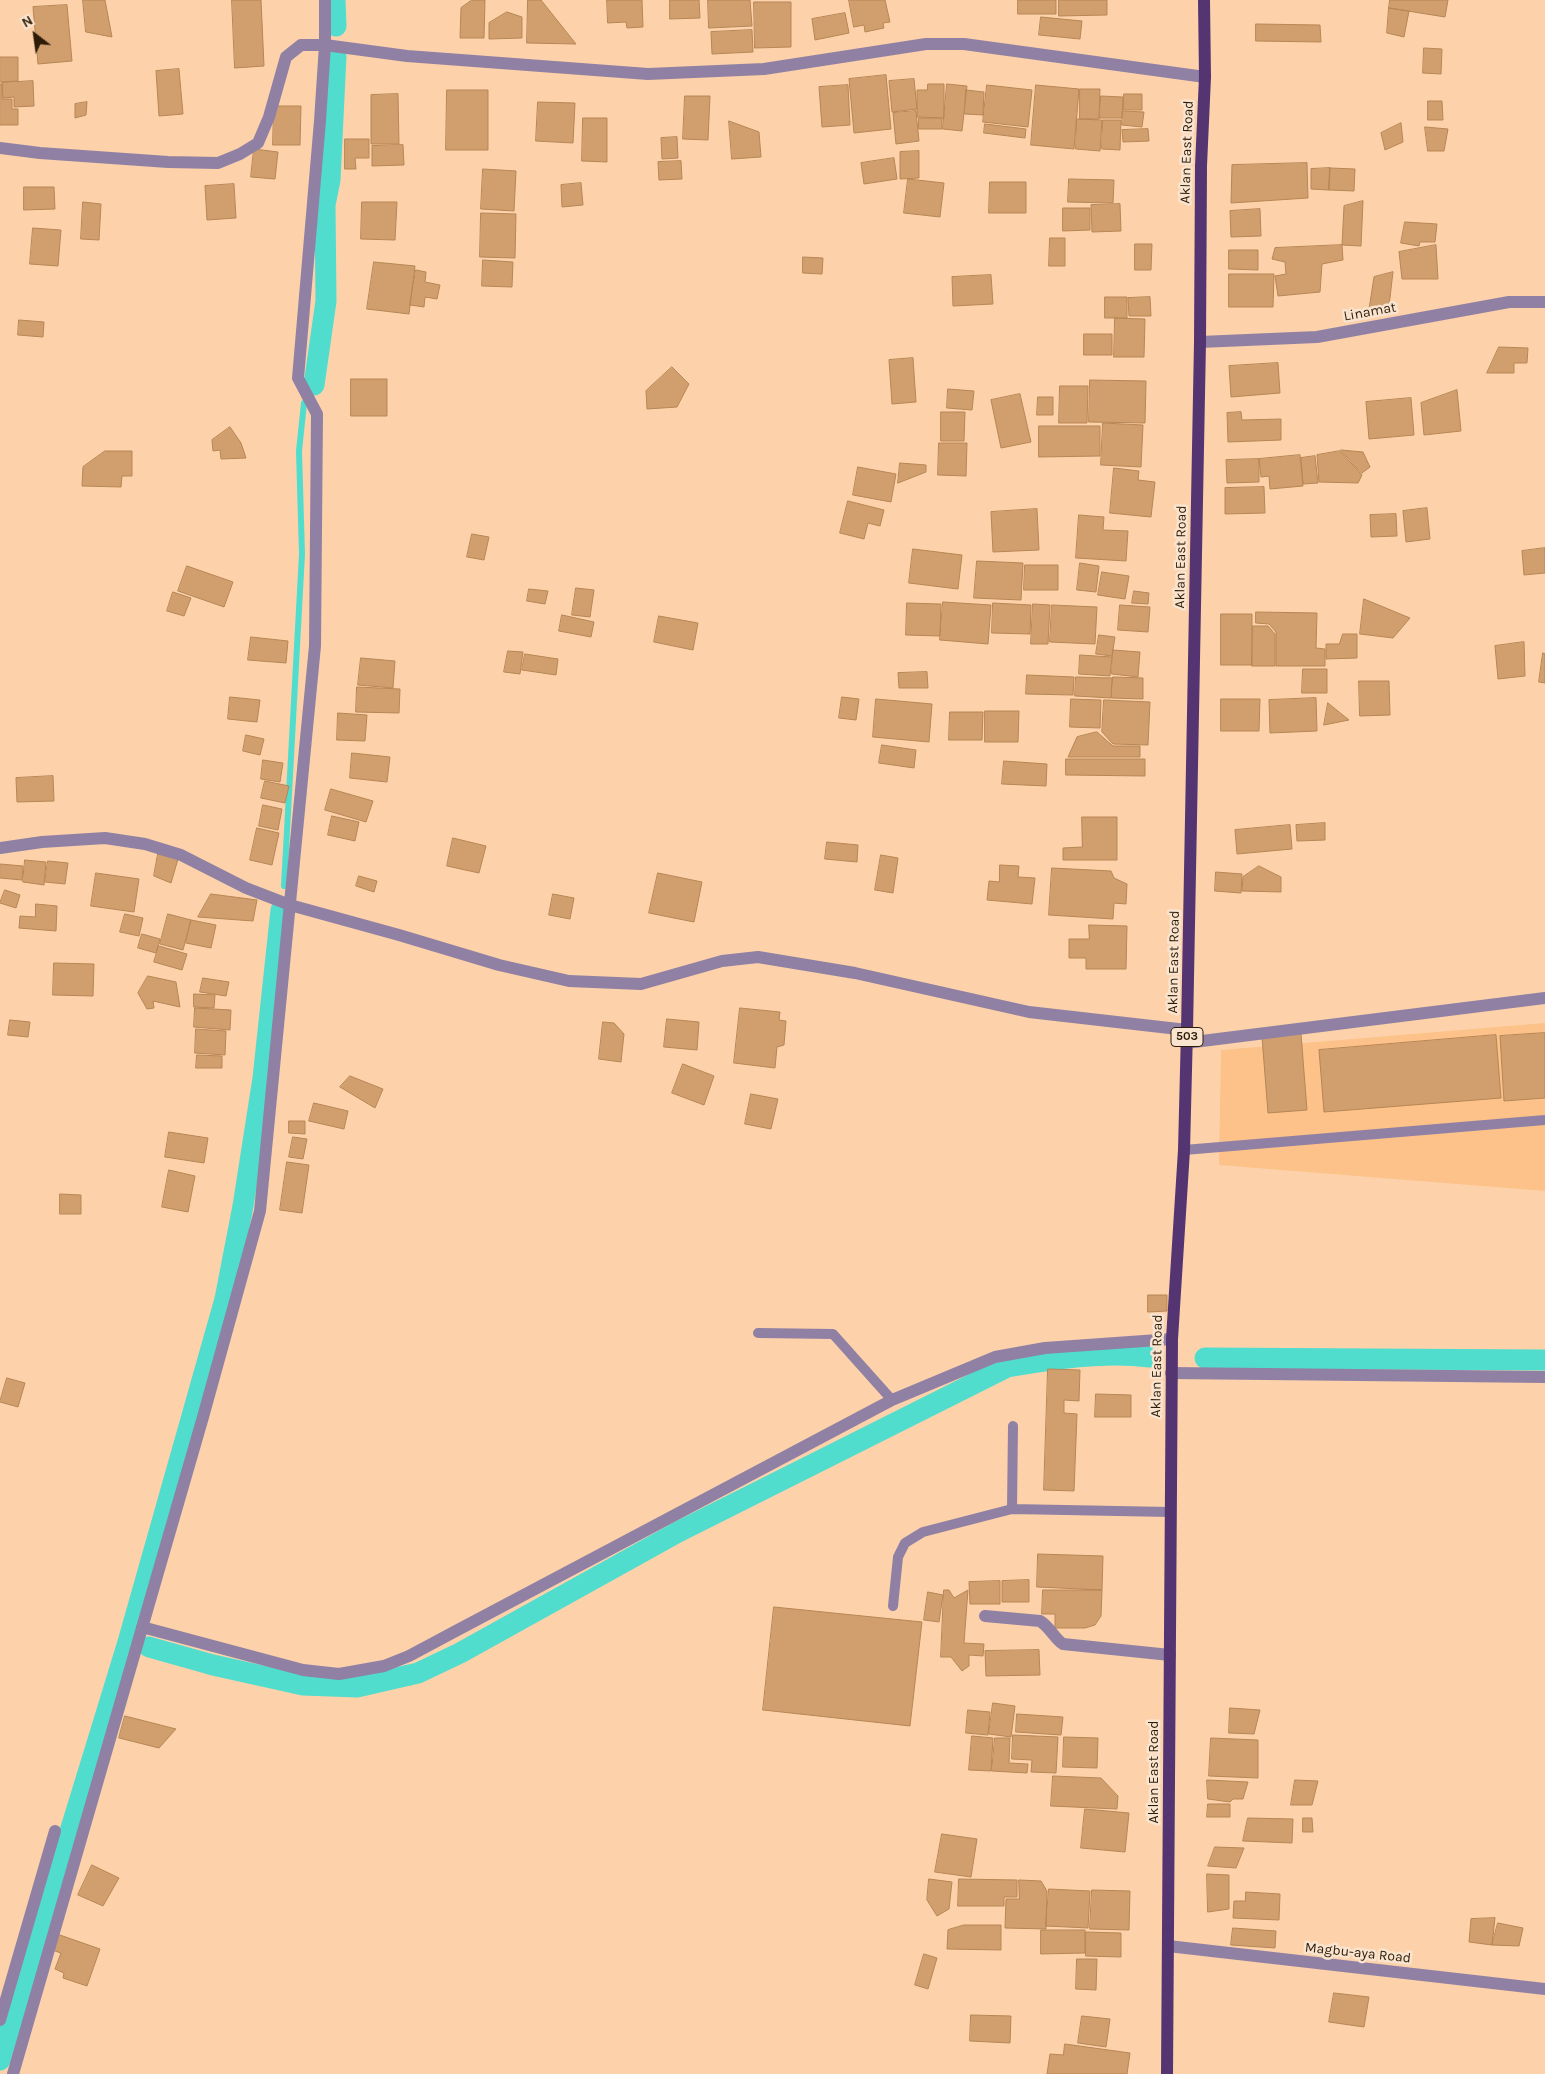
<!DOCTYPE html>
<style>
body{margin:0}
#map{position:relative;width:1545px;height:2074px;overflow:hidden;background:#fdd2aa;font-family:Karla,sans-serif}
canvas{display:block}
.north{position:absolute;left:10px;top:10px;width:50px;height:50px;-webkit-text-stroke:4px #f9e4d0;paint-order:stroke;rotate:330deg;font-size:14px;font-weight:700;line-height:20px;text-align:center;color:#2f1c07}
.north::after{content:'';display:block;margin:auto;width:18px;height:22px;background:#2f1c07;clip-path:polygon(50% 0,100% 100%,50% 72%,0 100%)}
</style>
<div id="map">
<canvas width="1545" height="2074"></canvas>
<div class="north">N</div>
</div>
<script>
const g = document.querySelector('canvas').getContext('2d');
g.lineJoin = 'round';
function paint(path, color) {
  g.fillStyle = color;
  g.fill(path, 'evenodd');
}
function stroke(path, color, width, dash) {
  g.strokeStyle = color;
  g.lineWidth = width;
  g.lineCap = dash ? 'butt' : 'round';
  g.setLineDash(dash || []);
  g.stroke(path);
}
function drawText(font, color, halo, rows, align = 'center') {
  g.font = font + ' Karla,sans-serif';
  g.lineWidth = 5;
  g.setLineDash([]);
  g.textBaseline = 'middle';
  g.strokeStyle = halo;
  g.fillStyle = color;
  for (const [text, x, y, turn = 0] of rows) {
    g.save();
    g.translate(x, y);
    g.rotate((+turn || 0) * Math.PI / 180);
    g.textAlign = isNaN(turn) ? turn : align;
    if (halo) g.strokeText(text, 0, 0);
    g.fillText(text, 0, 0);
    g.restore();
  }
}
paint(new Path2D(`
 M1545,1023V1191L1219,1165L1221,1050Z`), '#fcc289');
stroke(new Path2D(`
 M284,886L302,554L299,451L304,403`), '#50ddce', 6);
stroke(new Path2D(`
 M335,0L336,26
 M314,385L326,301L325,205L330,180L336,56
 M1205,1358L1545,1360
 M149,1647L213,1665L303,1685L357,1687L418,1673L460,1653L678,1532L1007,1367C1054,1359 1103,1351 1150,1357
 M0,2060L128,1642L225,1299L243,1206L263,1078L281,910`), '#50ddce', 21);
const building = new Path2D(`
 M83,0H105L112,37L86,32Z
 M232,0H261L264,66L235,68Z
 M472,0H485L484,38H460L461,8Z
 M528,0H541L576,44L527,43Z
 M607,0H642L643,27L627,28L626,22L608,23Z
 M670,0H699L700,18L670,19Z
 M708,0H750L752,26L709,28Z
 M849,0H885L890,22L883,23L884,28L865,32L864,25L854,27Z
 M1018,0H1056V14H1018Z
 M1059,0H1107V15L1059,16Z
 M1390,0H1448L1445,17L1389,8Z
 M754,2H791V47L755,48Z
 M67,5L72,61L38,64L33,7Z
 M1389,8L1409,11L1404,37L1387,33Z
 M507,12L522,17V38L489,39V23Z
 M845,13L849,33L815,40L812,19Z
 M1041,17L1082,21L1080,39L1039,35Z
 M1256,24L1320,25L1321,42L1256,41Z
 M752,30L753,52L712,54L711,32Z
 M1424,48L1442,49L1441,74L1423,73Z
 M0,57H18V81L0,82Z
 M179,69L183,114L159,116L156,71Z
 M886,75L891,129L854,133L849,79Z
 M914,79L917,109L892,112L889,81Z
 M33,81L34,106L14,107V97L3,98L2,83Z
 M0,84H2V99H12V109H18V125H0Z
 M928,84H944V118L917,117V90H927Z
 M947,84L967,86L962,131L943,129Z
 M848,85L850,125L822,127L819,87Z
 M987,85L1032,90L1028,127L983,122Z
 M1036,85L1079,89L1074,149L1031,145Z
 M1080,89H1100L1099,119H1080Z
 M447,90H488V150H446Z
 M966,90L984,92L983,115L965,114Z
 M398,94L399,144H371V95Z
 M1124,94H1142V110H1124Z
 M685,96H710L708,140L683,139Z
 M1101,96L1123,97L1122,118H1100Z
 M1428,101H1442L1443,120H1428Z
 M87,102L86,115L75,118V104Z
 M538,102L575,103L573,143L536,141Z
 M274,106H301L300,145H273Z
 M916,111L919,141L896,144L893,113Z
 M1123,111L1144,112L1142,127L1122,125Z
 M583,118H607V162L582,161Z
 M919,118H942V129H919Z
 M1077,119L1102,120L1100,151L1076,149Z
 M1103,120H1121L1120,150L1102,149Z
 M729,121L759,132L761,157L732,159Z
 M1401,123L1403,142L1385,150L1381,133Z
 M985,124L1026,129L1025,138L984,133Z
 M1425,127L1448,129L1444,151H1428Z
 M1148,129L1149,141L1123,142L1122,130Z
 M677,137L678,158L662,159L661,138Z
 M345,139H369V158H355L356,169H345Z
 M403,145L404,165L372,166V146Z
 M254,149L278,152L275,179L251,177Z
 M919,151V178L900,179V152Z
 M894,158L897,179L864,184L861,163Z
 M681,161L682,179L659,180L658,162Z
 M1307,163L1308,198L1231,203L1232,165Z
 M1330,168L1329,190L1311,189V169Z
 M1330,168L1355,169L1354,191L1329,190Z
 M483,169L516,171L514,211L481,209Z
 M908,179L944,183L940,217L904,213Z
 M1069,179L1114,180L1113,203L1068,202Z
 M990,182H1026V213H989Z
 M581,183L583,205L562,207L561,185Z
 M234,184L236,218L207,220L205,186Z
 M24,187H54L55,209L24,210Z
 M1363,201L1361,246L1342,245L1344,206Z
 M83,202L101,204L99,240L81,239Z
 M362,202H397L395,240L361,239Z
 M1120,204L1121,231L1092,232L1091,205Z
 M1063,208H1090V230L1063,231Z
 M1260,209L1261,236L1231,237L1230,211Z
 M481,213L516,214L515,258L480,257Z
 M1405,222L1437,224L1435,242H1420L1419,246L1401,243Z
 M33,228L61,230L58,266L30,264Z
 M1050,238H1065V266H1049Z
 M1135,244H1152L1151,270H1135Z
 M1342,245L1343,260L1322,264L1320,292L1278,296L1275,276L1286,274L1285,262L1272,259L1275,248Z
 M1436,245L1438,279H1402L1399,252Z
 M1229,250H1258V270L1229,269Z
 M803,257L823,258L822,274L803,273Z
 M483,260L513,262L512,287L482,286Z
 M374,262L415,266L409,314L367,309Z
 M416,270L426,272L425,282L440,285L437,299L425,297L424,307L410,305Z
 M1393,272L1389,306L1369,309L1374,277Z
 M1229,274H1274L1273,307H1229Z
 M991,275L993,304L953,306L952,277Z
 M1105,297H1127V318H1105Z
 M1150,297L1151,316H1129L1128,298Z
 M1115,318L1145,319L1144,357H1114Z
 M19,320L44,322L43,337L18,335Z
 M1084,334H1112V355H1084Z
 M1499,347L1528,348L1527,363H1514V373H1487Z
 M913,358L916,402L892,404L889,360Z
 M1278,363L1280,393L1231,397L1229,366Z
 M672,367L689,384L677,407L647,409L646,391Z
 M351,379H387V416H351Z
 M1090,380L1146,381L1145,423L1089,422Z
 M1060,386H1088L1087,423H1059Z
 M948,389L974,391L972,410L947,408Z
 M1457,390L1461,431L1424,435L1421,403Z
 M1020,394L1031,442L1001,448L991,400Z
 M1038,397H1053V415H1037Z
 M1411,398L1414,435L1369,439L1366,402Z
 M941,412H965L964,441H941Z
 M1241,412L1242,420L1281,419V440L1228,442L1227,413Z
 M1103,423L1143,425L1141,467L1101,465Z
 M1039,426H1100V456L1039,457Z
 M230,427L241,443L246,458L221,459L220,450L213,451L212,440Z
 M939,443H967L966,476L938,475Z
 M1341,450L1363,452L1370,467L1362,473Z
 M105,451H132V476H122L121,487L82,486L83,467Z
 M1340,451L1362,475L1358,483L1319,482L1317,455Z
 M1300,455L1303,486L1270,489L1269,476L1261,477L1259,459Z
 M1315,456L1318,483L1303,484L1301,458Z
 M1259,459V482L1227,483L1226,460Z
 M900,463L926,465V472L898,483Z
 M858,467L896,474L891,502L853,495Z
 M1114,468L1139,471L1138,480L1155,482L1151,517L1110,513Z
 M1264,487L1265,513L1225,514V488Z
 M848,501L884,510L880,526L868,523L864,539L840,533Z
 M1427,508L1430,539L1406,542L1403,511Z
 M1037,509L1039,550L993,552L991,512Z
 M1396,514L1397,536L1371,537L1370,515Z
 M1079,515L1104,517L1103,530L1128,531L1126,561L1076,558Z
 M472,534L489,537L484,560L467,557Z
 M1545,548V573L1524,575L1522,551Z
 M913,549L962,555L958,589L909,583Z
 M977,561L1023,563L1021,600L974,598Z
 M1080,563L1099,566L1096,592L1077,590Z
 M1025,565H1058V590H1024Z
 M187,566L233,582L224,607L178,591Z
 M1102,572L1129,576L1125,599L1098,595Z
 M576,588L594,590L590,617L572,615Z
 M529,589L548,591L545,604L527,601Z
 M1134,591L1149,593L1148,604L1132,603Z
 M173,592L191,598L184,616L167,611Z
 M1364,599L1410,618L1393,638L1360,634Z
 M943,602L991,605L988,644L940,640Z
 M907,603L941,604L940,636L906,635Z
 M993,603L1031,605L1030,634L992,633Z
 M1033,604L1050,605L1048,644H1031Z
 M1052,605L1097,607L1095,644L1050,642Z
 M1120,605L1150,607L1148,632L1118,630Z
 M1256,612L1317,613L1316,648L1325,649V666H1276V632L1269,624L1256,623Z
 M1221,614H1252V665H1221Z
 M562,615L594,622L591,637L559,631Z
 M659,616L698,623L693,650L654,642Z
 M1253,626H1268L1275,634V666H1252Z
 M1343,634H1357V658L1326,659V644H1339Z
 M1099,635L1115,637L1112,656L1096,654Z
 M251,637L288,641L286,663L248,660Z
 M1524,642L1525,676L1498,679L1495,646Z
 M1113,650L1140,652L1138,677L1112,674Z
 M508,651L523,652L520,674L504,672Z
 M1543,653L1545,654V683L1539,682Z
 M525,654L558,659L556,675L522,670Z
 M1080,655L1112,657L1110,676L1079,674Z
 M361,658L395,661L393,688L358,685Z
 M1303,669H1327V693H1302Z
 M927,672L928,688H899L898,673Z
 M1027,675L1074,677L1073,695L1026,694Z
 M1076,677L1112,678L1111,698L1075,696Z
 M1113,677L1143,678V699L1112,698Z
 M1359,681H1389L1390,715L1360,716Z
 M357,687L400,689L399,713L356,712Z
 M230,697L260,700L257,722L228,719Z
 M842,697L859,699L856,720L839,718Z
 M1316,698L1317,731L1270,733L1269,700Z
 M876,699L932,704L929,742L873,737Z
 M1071,699L1101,700L1100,728L1070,727Z
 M1221,699H1260L1259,731H1221Z
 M1104,700L1150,702L1148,745L1113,744L1102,732Z
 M1328,703L1349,720L1324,725Z
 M985,711H1019L1018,742H985Z
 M950,712H983L982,740H949Z
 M338,713L367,715L365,741L337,740Z
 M1097,732L1113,746H1140V757H1068L1077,737Z
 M246,735L264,739L260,755L243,751Z
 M882,745L916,750L914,768L879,763Z
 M352,753L390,757L387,782L350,778Z
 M1066,759H1145V776L1066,775Z
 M263,760L283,763L280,782L261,779Z
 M1004,761L1047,764L1046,786L1002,784Z
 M53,776L54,801L17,802L16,778Z
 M265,781L289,786L285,803L261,798Z
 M331,789L373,801L366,822L325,810Z
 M263,805L282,809L278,830L259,826Z
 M332,816L359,822L355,841L328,835Z
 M1082,817H1117V860H1063V848L1082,847Z
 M1325,823V840L1297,841L1296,825Z
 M1290,825L1292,849L1237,854L1235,830Z
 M257,828L279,833L272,865L250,860Z
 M453,838L486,846L479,873L447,866Z
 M827,842L858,845L857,862L825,859Z
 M158,854L178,859L171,883L154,876Z
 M881,855L898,858L893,893L875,890Z
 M25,860L46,862L44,885L23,882Z
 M48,861L68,863L65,884L45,882Z
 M0,864L23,866L22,880L0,878Z
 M1000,865L1019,866L1018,877L1035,878L1032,904L987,900L989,881L999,882Z
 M1259,866L1281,877V892L1242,891L1243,877Z
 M1052,868L1111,871L1114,878L1127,884L1126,904L1114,903L1113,919L1049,915Z
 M1216,872L1242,874L1241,893L1215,891Z
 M96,873L139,879L134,912L91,906Z
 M658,873L702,882L694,922L649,913Z
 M359,876L377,881L374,892L356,886Z
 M5,890L20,895L16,908L0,903Z
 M211,894L257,900L253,921L198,917Z
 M553,894L574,898L570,919L549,915Z
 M36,904L57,906L56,931L19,928L20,916L35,917Z
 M125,914L143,918L139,936L120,932Z
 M168,914L191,920L183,950L160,944Z
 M191,920L216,925L211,948L186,943Z
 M1089,925L1127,926L1126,969H1086V958H1069V939H1089Z
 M142,934L160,939L156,953L138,948Z
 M159,946L187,954L182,970L154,962Z
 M54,963L94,964L93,996L53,995Z
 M148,976L176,982L180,1007L153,1001L154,1008L147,1009L138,993Z
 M203,978L229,982L226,996L200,992Z
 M194,994L215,995L214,1008L194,1007Z
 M195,1008L231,1010L230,1030L194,1027Z
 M740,1008L780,1012L779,1020L786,1021L784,1045L777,1047L775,1068L734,1063Z
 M667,1019L699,1022L697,1050L664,1047Z
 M10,1020L30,1022L28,1037L8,1035Z
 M603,1022L614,1023L624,1034L621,1062L599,1059Z
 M196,1029L226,1031L225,1055L195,1053Z
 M1545,1033V1098L1504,1101L1500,1036Z
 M1301,1034L1307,1110L1268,1113L1262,1037Z
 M1496,1035L1501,1098L1324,1112L1319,1050Z
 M197,1055L222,1056V1068H196Z
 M683,1064L714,1076L704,1105L672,1093Z
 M350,1076L383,1089L375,1108L340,1087Z
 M751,1094L778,1099L771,1129L745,1124Z
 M314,1103L348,1111L344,1129L309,1121Z
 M289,1121H305V1134L289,1133Z
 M169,1132L208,1138L204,1163L165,1157Z
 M293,1137L307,1139L303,1159L289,1157Z
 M287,1162L309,1165L302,1213L280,1210Z
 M169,1170L195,1176L188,1212L162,1207Z
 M60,1194L81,1195V1214H60Z
 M1148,1295H1167V1311L1148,1312Z
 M1048,1369L1080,1370L1079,1401L1064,1400V1413L1077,1414L1074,1491L1044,1490Z
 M7,1378L25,1383L18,1407L0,1402Z
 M1096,1394L1131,1395V1417H1095Z
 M1038,1554L1103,1556L1102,1590L1037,1587Z
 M1029,1580V1602H1002V1581Z
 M1000,1581V1604H970L969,1582Z
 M944,1590H949L954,1598L968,1590L964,1643L984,1644L983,1656L969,1655V1666L962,1671L951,1657H941Z
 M1043,1590H1102L1101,1616L1095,1625L1085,1628H1055V1614H1042Z
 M928,1592L943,1595L939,1622L924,1620Z
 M774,1607L922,1622L910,1726L763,1710Z
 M1039,1650L1040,1675L986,1676L985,1651Z
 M993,1703L1015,1706L1011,1737L989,1734Z
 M1230,1708L1260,1710L1254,1734L1229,1733Z
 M968,1710L990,1712L988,1735L966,1733Z
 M1017,1714L1063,1717L1061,1735L1016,1732Z
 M125,1716L176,1729L159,1748L119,1738Z
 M1013,1735L1058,1737L1056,1773L1031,1772L1032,1760L1012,1759Z
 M972,1736L993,1738L991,1771L969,1770Z
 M1064,1737L1098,1738L1097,1768L1063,1767Z
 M995,1738H1010L1009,1763L1028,1764L1027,1773L992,1771Z
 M1211,1738L1258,1740V1778L1209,1776Z
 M1053,1776L1101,1778L1118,1796L1117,1809L1051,1806Z
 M1207,1780L1248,1782L1243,1799H1233L1230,1802L1208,1799Z
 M1295,1780L1318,1781L1312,1805H1291Z
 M1208,1804H1230V1817H1207Z
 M1085,1809L1129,1813L1125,1852L1081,1848Z
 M1248,1818L1293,1819L1292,1843L1243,1841Z
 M1303,1818H1312L1313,1832H1303Z
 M942,1834L977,1839L971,1877L935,1872Z
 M1215,1847L1244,1848L1236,1868L1208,1866Z
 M92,1865L119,1878L103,1906L78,1895Z
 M1207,1874L1229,1875V1909L1208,1912Z
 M929,1879L952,1882L949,1909L937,1916L927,1900Z
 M959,1879L1017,1880V1897H1004V1906H958Z
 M1019,1880L1041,1881L1047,1891L1046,1929L1005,1928L1006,1899H1019Z
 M1049,1889L1090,1891L1088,1928L1046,1926Z
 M1092,1890L1130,1891L1129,1930L1090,1929Z
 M1246,1892L1280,1894L1279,1920L1233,1918L1234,1901H1245Z
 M1495,1918L1492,1945L1469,1942L1471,1919Z
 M1498,1923L1523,1928L1519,1946L1492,1945Z
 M964,1925H1001V1950L947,1949L948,1930Z
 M1233,1928L1276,1931L1275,1948L1231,1945Z
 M1041,1930H1085V1953L1041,1954Z
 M1086,1932L1121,1933V1957L1086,1956Z
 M57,1934L100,1949L87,1986L63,1978L64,1973L55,1969L61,1953L52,1950Z
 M924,1954L937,1958L928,1989L915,1985Z
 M1077,1959H1097L1096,1990L1076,1989Z
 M1334,1993L1369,1997L1364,2027L1329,2022Z
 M971,2015L1011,2016L1010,2043L970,2041Z
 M1082,2016L1110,2019L1106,2047L1078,2043Z
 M1065,2044L1130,2053L1127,2074H1047L1050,2054L1063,2055Z`);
paint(building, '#d19f6d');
stroke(building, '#b78655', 1);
stroke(new Path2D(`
 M1184,1150L1545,1120
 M758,1333L833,1334L892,1400
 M1012,1509L1013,1426
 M893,1606L898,1557L905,1543L923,1532L1012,1509L1170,1512`), '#9081a4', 10);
stroke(new Path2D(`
 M0,148L40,153L168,162L218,163L240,154L258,143L269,117L286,57L301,45H325L407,56L648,74L764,69L926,44H964L1205,77
 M1200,342L1317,337L1509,302H1545
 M0,848L42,842L105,838L145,844L181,855L246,888L290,905L399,935L499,965L569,981L641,984L722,961L758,957L855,973L1029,1012L1187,1030
 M1186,1043L1545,998
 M985,1616L1040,1621C1050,1627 1054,1638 1063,1644L1170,1655
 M142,1627L303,1670L339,1674L384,1666L409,1656L452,1633L892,1400L995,1357L1045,1348L1172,1339
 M1168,1946L1545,1989
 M0,2020L55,1831
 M13,2074L203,1417L260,1211L315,646L317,414L298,378L320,121L325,45V0`), '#9081a4', 12);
stroke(new Path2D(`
 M1171,1373L1545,1377`), '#9081a4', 12);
stroke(new Path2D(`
 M1167,2074L1172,1339L1184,1150L1187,1030L1200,342L1201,166L1205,77L1204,0`), '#543572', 12);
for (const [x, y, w] of [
 [1187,1037,32]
]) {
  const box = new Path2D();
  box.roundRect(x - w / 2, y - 9.5, w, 19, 4);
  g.fillStyle = '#f9e4d0';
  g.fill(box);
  stroke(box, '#2f1c07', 1);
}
drawText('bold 12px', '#2f1c07', null, [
 ["503",1187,1037]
]);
drawText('14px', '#2f1c07', '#f9e4d0', [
 ["Aklan East Road",1187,152,-88],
 ["Linamat",1370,312,-10],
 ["Aklan East Road",1181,557,-89],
 ["Aklan East Road",1174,962,-89],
 ["Aklan East Road",1157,1366,-89],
 ["Aklan East Road",1154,1772,-90],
 ["Magbu-aya Road",1358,1953,6]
]);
</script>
